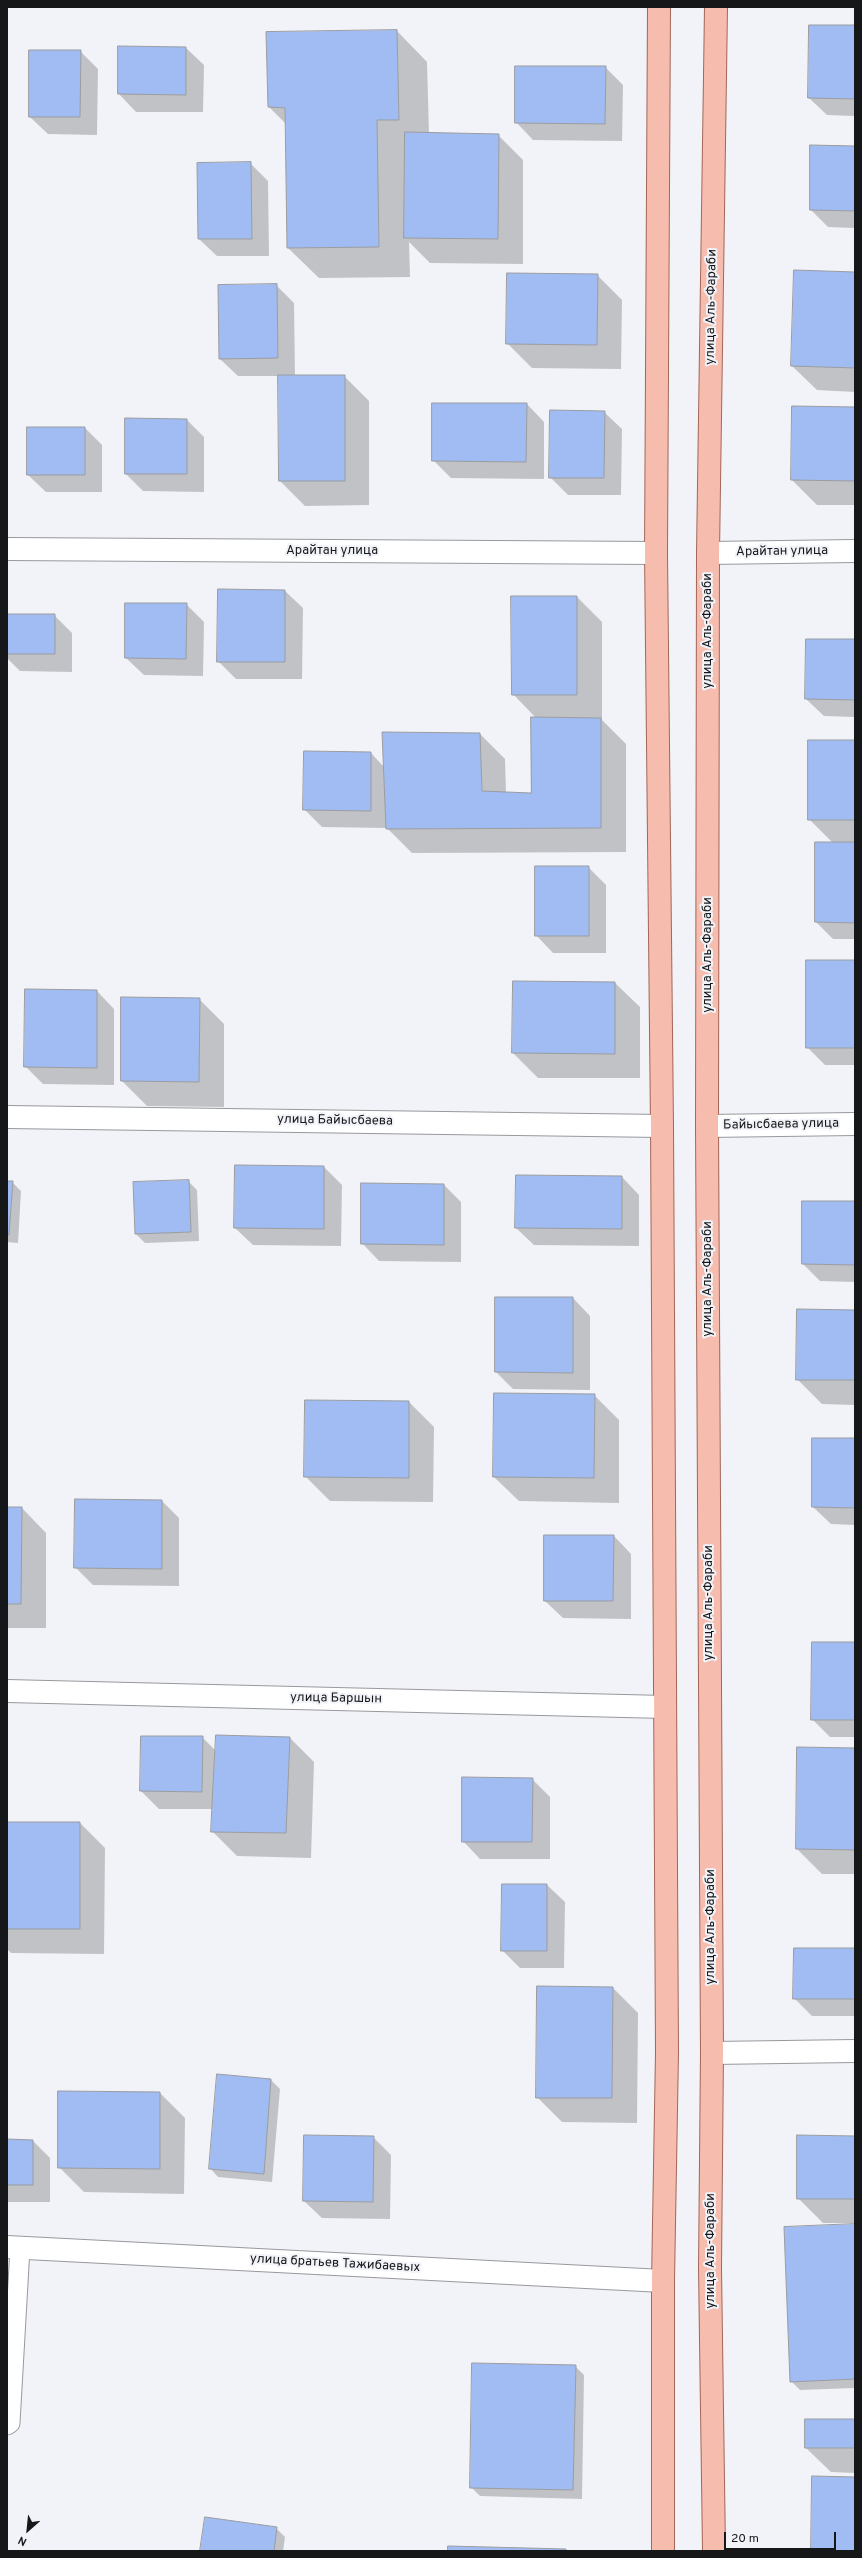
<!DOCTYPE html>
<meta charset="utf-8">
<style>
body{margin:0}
#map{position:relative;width:862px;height:2558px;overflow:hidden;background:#f1f3f8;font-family:Overpass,sans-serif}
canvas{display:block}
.frame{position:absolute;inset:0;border:8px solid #161719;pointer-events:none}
.north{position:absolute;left:8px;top:2510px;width:40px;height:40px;-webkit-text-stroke:3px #f1f3f8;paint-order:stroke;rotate:207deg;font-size:11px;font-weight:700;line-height:16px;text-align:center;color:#161719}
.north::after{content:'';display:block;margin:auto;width:14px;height:18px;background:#161719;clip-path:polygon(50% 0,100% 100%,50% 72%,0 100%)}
.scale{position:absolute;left:724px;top:2532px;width:112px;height:18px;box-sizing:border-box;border:2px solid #161719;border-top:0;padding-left:5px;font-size:12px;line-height:14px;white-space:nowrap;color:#161719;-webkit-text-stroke:3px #f1f3f8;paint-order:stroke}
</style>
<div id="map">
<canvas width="862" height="2558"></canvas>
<div class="frame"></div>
<div class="north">N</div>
<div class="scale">20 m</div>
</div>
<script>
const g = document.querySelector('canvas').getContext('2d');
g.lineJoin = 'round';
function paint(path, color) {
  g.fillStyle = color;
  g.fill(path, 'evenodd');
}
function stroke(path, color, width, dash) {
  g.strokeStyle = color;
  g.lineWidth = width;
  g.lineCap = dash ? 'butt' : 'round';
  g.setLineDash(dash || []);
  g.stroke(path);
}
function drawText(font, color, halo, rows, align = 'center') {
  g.font = font + ' Overpass,sans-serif';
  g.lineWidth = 4;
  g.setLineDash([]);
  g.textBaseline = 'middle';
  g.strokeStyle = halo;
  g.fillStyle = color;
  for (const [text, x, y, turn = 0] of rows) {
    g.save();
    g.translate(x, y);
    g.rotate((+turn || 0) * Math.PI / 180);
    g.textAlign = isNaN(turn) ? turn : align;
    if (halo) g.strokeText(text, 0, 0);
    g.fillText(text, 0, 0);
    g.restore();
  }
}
paint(new Path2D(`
 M855,26V116L827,115L809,98Z
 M397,31L427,62L429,134L498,135L523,160V264L430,263L409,242L410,277L319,278L288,248L286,124L269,107Z
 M119,47L186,48L204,65L203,112H136L119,94Z
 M80,51L98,69L97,135L48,134L30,117Z
 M605,67L623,85L622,141L533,140L516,122Z
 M855,147V228L828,227L811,210Z
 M250,163L268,181L269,256H217L199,239Z
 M855,273V392L817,390L792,366Z
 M597,275L622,300L621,369L532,368L507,343Z
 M276,285L294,303L295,376H344L369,401V505L305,506L280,481L279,376H238L220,359Z
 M527,404L544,422V479L451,478L433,460Z
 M855,408V505H817L792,480Z
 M604,412L622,429L621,495H568L550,477Z
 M187,420L204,437V492L143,491L126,474Z
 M85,428L102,445V492H46L28,475Z
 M219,590L285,591L303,608L302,679H236L218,661Z
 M577,597L602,622V720L626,744V852L412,853L387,828L322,827L304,809L371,753L384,767L480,734L505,759L506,793L532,794L536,718L513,694Z
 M186,604L204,622L203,676L144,675L126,658Z
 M7,615H54L72,633V672L20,671L7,658Z
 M855,640V717L824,716L806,699Z
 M855,741V939H833L816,922L833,843L809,819Z
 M588,867L606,885V953H553L536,935Z
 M855,961V1065H825L807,1047Z
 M615,983L640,1007V1078H538L513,1053Z
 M97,991L114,1009V1085L43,1084L25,1066Z
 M199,999L224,1024V1107L147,1106L122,1081Z
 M324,1167L342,1185L341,1246L253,1245L235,1228Z
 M622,1177L639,1195V1246L534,1245L516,1228Z
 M188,1181L197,1190L199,1241L145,1243L136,1234L134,1182Z
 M7,1182H12L21,1191L18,1243L7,1242Z
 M444,1185L461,1202V1262L379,1261L362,1243Z
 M855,1202V1282L820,1281L803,1264Z
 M573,1298L590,1316V1390L513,1389L496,1372Z
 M855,1311V1405L822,1404L797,1379Z
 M594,1395L619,1420V1503L519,1501L494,1477Z
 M409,1402L434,1427L433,1502L330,1501L305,1476Z
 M855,1439V1525L831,1524L813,1507Z
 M162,1501L179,1518V1586L93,1585L75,1567Z
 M7,1508H22L46,1533V1628H7Z
 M614,1536L631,1554V1619L563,1618L545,1601Z
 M855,1643V1737H830L812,1719Z
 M202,1737L216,1751L290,1738L314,1762L311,1858L237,1856L212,1831L213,1809H159L141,1791Z
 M798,1748L855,1749V1874H822L797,1849Z
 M532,1779L550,1797V1859H480L463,1841Z
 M7,1823H80L105,1848L104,1954L11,1953L7,1949Z
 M503,1885H547L565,1902L564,1968H520L502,1950Z
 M855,1949V2016H812L794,1998Z
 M538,1987L613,1988L638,2013L637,2123L562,2122L537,2097Z
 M218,2075L271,2080L280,2089L272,2182L218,2177L210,2168Z
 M59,2092L160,2093L185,2118L184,2194L84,2192L59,2167Z
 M373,2137L391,2155L390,2219L322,2218L304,2201Z
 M855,2137V2223H823L798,2198Z
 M7,2140L33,2141L50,2158V2202H7Z
 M855,2225V2388L800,2390L791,2381Z
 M575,2366L584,2375L582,2499L480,2496L471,2487Z
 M855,2420V2473L831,2472L806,2448Z
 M276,2528L285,2537L283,2551H201Z`), '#0003');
const building = new Path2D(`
 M809,25H855V99L808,98Z
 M397,30L399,120H377L379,247L287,248L285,108L268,107L266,32Z
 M118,46L186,47V95L118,94Z
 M29,50H81L80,117H29Z
 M515,66H606L605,124L515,123Z
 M405,132L499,134L498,239L404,238Z
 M810,145L855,146V211L810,210Z
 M251,162L252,239H198L197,163Z
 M794,270L855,272V368L791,366Z
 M507,273L598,274L597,345L506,344Z
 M277,284L278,358L219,359L218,285Z
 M278,375H345V481H279Z
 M432,403H527L526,462L432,461Z
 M792,406L855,407V481L791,480Z
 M550,410L605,411L604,478H549Z
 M125,418L187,419V474H125Z
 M27,427H85V475H27Z
 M218,589L285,590V662H217Z
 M511,596H577V695H512Z
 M125,603H187L186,659L125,658Z
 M7,614H55V654H7Z
 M806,639H855V700L805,699Z
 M531,717L601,718V828L386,829L382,732L480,733L482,791L531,793Z
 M808,740H855V820H808Z
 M304,751L371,752V811L303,810Z
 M815,842H855V923L815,922Z
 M535,866H589V936H535Z
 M806,960H855V1048H806Z
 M513,981L615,982V1054L512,1053Z
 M25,989L97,990V1068L24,1067Z
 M121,997L200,998L199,1082L121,1081Z
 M235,1165L324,1166V1229L234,1228Z
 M516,1175L622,1176V1229L515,1228Z
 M189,1180L191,1232L135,1234L133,1182Z
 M7,1181H13L9,1235H7Z
 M361,1183L444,1184V1245L361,1244Z
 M802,1201H855V1265L802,1264Z
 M495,1297H573V1373L495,1372Z
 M797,1309L855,1310V1380H796Z
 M494,1393L595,1394L594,1478L493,1477Z
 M305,1400L409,1401V1478L304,1477Z
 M812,1438H855V1508L812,1507Z
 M75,1499L162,1500V1569L74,1568Z
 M7,1507H22L21,1604H7Z
 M544,1535H614L613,1601H544Z
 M812,1642H855V1720H811Z
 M216,1735L290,1737L286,1833L211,1832Z
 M141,1736H203L202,1792L140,1791Z
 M797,1747L855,1748V1850L796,1849Z
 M462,1777L533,1778L532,1842H462Z
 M7,1822H80V1929H7Z
 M502,1884H547V1951H501Z
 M794,1948H855V1999H793Z
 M537,1986L613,1987L612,2098H536Z
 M217,2074L271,2079L264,2174L209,2169Z
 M58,2091L160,2092V2169L58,2168Z
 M304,2135L374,2136L373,2202L303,2201Z
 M797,2135L855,2136V2199H797Z
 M7,2139L33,2140V2185H7Z
 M855,2224V2379L790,2382L784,2227Z
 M472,2363L576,2365L573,2490L470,2488Z
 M805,2419H855V2448H805Z
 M812,2476L855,2477V2551H811Z
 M205,2517L277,2527L274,2551H200Z
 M448,2546L566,2549V2551H448Z`);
paint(building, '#a0bcf2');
stroke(building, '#9a9ca0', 1);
const lane = new Path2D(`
 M7,2425L10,2423L20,2248`);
const street = new Path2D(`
 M7,549L656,553
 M708,553L855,551
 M7,1117L662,1126
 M707,1126L855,1124
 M7,1691L665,1707
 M712,2053L855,2051
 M7,2247L663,2281`);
const primary = new Path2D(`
 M659,7L656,553L662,1126L667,2052L663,2281V2551
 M714,2551L710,2268L712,2053L707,1126L708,553L716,7`);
stroke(lane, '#97999d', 21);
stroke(street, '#97999d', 24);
stroke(primary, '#a46657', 24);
stroke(lane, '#fff', 19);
stroke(street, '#fff', 22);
stroke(primary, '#f6bcae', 22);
drawText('13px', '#161719', '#f1f3f8', [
 ["улица Аль-Фараби",712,307,-89],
 ["Арайтан улица",332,551],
 ["Арайтан улица",782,552,-1],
 ["улица Аль-Фараби",708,631,-90],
 ["улица Аль-Фараби",708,955,-90],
 ["улица Байысбаева",335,1121,1],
 ["Байысбаева улица",781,1125,-1],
 ["улица Аль-Фараби",708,1279,-90],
 ["улица Аль-Фараби",709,1603,-90],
 ["улица Баршын",336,1699,1],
 ["улица Аль-Фараби",711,1927,-90],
 ["улица Аль-Фараби",711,2251,-90],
 ["улица братьев Тажибаевых",335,2264,3]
]);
</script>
